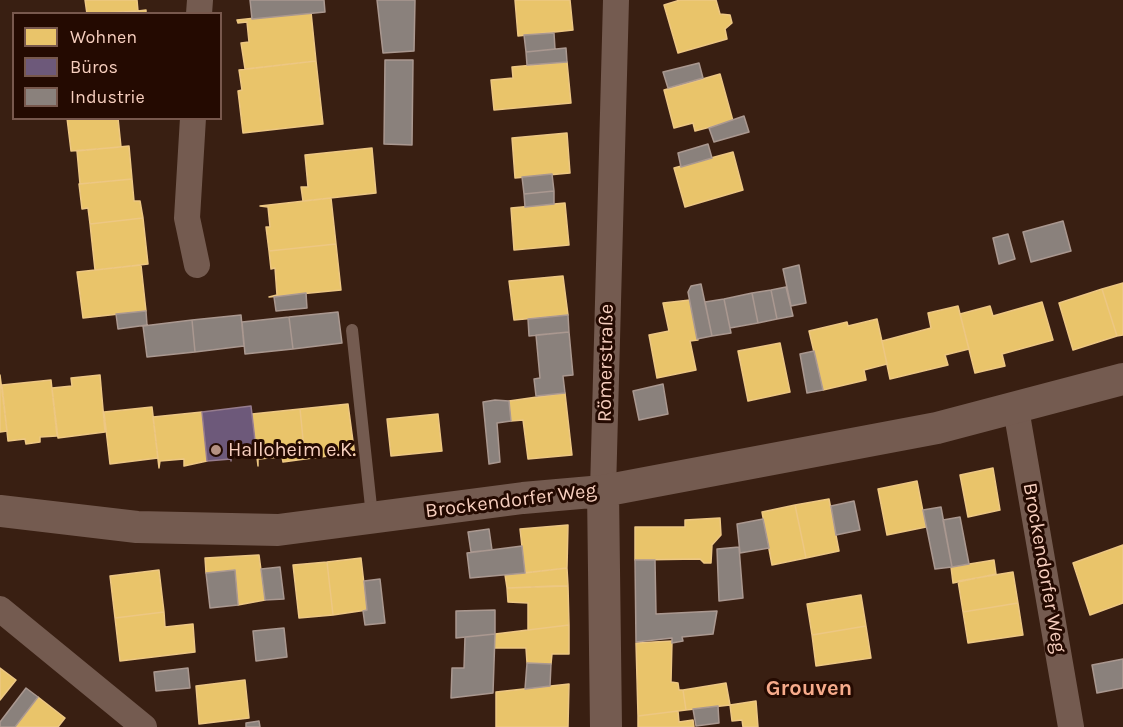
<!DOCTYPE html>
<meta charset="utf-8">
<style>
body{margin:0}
#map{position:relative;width:1123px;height:727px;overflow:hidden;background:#391f12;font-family:Karla,sans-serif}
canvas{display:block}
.legend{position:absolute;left:12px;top:12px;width:210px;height:108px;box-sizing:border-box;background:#240a01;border:2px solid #78584d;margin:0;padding:8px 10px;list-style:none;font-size:18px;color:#f6cebe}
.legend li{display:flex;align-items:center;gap:12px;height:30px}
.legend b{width:30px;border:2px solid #78584d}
</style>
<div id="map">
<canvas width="1123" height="727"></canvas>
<ul class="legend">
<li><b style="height:16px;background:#e9c46a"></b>Wohnen</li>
<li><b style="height:16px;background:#6d597a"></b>Büros</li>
<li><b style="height:16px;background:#8a817c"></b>Industrie</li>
</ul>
</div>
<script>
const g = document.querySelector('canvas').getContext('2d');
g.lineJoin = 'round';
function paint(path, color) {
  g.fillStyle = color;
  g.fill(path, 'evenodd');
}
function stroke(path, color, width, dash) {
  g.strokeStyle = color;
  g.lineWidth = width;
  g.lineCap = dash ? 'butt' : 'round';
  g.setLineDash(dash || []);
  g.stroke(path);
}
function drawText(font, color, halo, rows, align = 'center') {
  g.font = font + ' Karla,sans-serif';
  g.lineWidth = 6;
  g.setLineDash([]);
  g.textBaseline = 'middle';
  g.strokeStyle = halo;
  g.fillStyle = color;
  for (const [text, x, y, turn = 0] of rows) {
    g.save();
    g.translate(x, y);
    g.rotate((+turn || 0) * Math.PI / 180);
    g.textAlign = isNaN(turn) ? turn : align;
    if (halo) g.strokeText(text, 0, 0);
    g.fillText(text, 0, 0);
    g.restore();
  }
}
const homes = new Path2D(`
 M85,0H137L138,11L87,14Z
 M515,0H570L573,30L518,36Z
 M680,0H716L720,14L730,15L732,23L725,29L727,39L678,53L664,5Z
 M146,10V14H110L138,11Z
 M311,12L316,61L245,69L241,43L249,42L247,22L238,23L237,20Z
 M316,61L323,124L243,133L238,91L242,90L239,70Z
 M567,62L571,103L494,110L491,80L513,78L512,67Z
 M720,74L733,121L695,131L693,123L674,128L664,90Z
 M67,118H118L121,147L71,151Z
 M567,133L570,173L515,178L512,138Z
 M129,146L132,179L80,184L77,151Z
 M372,148L376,193L303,201L301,187H308L305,155Z
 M733,152L743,190L685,207L674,168Z
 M132,179L134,201H140L143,218L90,224L88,208L82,209L79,184Z
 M331,198L336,244L269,251L266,227H270L268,207L260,206Z
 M565,203L569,245L514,250L511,208Z
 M143,218L148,264L95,270L90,224Z
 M336,244L341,290L269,297L277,295L275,268L271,269L269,251Z
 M141,265L146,311L83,318L77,272Z
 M563,276L568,315L514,320L509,281Z
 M1123,283V335L1117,336L1102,289Z
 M1102,289L1117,336L1073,350L1059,303Z
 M690,300L698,340L690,341L696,370L657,378L649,335L669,331L663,303Z
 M1042,302L1053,340L1002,354L1005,366L975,373L960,314L990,306L993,316Z
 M958,306L969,349L945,355L948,365L890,379L882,341L931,328L928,313Z
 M877,319L887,364L864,370L866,380L823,390L809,331L847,322L848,326Z
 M780,343L790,392L748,401L738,351Z
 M0,375L7,431L0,432Z
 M100,375L105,432L58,438L52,388L72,386L71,378Z
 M51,380L57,436L40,437V442L26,444L25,439L8,441L2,385Z
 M565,393L572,455L528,459L523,420L511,421L509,401Z
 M348,404L355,456L352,449L328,452V456L305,459L300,409Z
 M152,407L158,458L110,464L104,412Z
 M300,409L305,459L283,462L282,457L258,459V466L252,414Z
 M202,412L207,461L184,466V459L160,461L159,468L153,417Z
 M438,414L442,451L391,456L387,419Z
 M993,468L1000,510L968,517L960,475Z
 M917,481L926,527L887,535L878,489Z
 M829,499L839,551L806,558L795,505Z
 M795,505L806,558L772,565L762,512Z
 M720,518L721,535L712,545L711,563H704L700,559L635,560V527H685V520Z
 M568,525L567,568L525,573L520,529Z
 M1123,545V603L1090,615L1073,563Z
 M259,555L265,600L238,605L235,570L206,573L205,558Z
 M361,558L367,610L333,615L327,562Z
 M994,560L996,574L953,583L951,567Z
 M327,562L333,615L299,618L293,565Z
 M567,568L568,586L507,588L505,575Z
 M159,570L164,612L115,618L110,576Z
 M1013,572L1018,603L963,612L958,581Z
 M553,586H568L569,625L528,630V603L508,602L507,588Z
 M861,595L866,626L812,635L807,604Z
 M1018,603L1023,635L968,643L963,612Z
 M164,612L165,627L193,624L195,652L120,661L115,618Z
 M569,625V654H552L551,664L527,663L526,648H494L495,634Z
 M866,626L871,658L816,666L812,635Z
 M672,641L671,682L678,683L679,690H683L686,710L638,716L636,643Z
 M0,668L16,680L0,700Z
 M245,680L249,718L199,724L196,686Z
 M726,683L730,705L686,710L683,690Z
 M569,684L568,727H496V692Z
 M38,697L65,718L58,727H15Z
 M756,701L758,727H743L742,720L732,721L730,705Z
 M678,711L679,722L693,720L694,727H638V716Z`);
paint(homes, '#e9c46a');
stroke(homes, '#edc783', 1.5);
const offices = new Path2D(`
 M251,406L257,458L255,451L231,454V461V459L207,461L202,412Z`);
paint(offices, '#6d597a');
stroke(offices, '#967c8e', 1.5);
const industry = new Path2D(`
 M250,0H324L325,12L252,19Z
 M377,0H415L414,51L383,53Z
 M554,33L555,49L526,52L524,35Z
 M566,48L567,62L527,65L526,52Z
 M385,60H413L412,145L384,144Z
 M699,63L703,78L668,88L663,72Z
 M744,116L749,132L714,142L709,128Z
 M708,144L712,158L681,167L678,153Z
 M552,174L554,191L524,194L522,177Z
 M554,191V204L525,207L524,194Z
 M1063,221L1071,251L1031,262L1023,232Z
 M1008,234L1015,259L999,264L993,238Z
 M799,265L806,303L791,306L783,269Z
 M701,284L712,336L697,339L688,292L691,286Z
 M786,287L793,316L777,319L771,290Z
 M771,290L777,319L758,323L752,293Z
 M306,293L307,308L276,311L274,297Z
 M752,293L758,323L730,328L724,299Z
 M724,299L731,333L712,336L705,302Z
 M146,311L147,325L118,329L116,314Z
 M338,312L342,343L293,349L289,317Z
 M241,315L244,346L195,352L192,320Z
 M568,315L569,332L529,336L528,319Z
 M289,317L293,349L245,354L242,322Z
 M192,320L195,352L147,357L143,326Z
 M569,332L573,375L563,376L565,393L536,396L534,379L540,378L536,335Z
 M814,351L823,390L807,393L800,354Z
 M663,384L668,414L639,420L633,391Z
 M495,400L509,401L511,421L497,423L500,462L489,464L483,402Z
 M854,501L860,530L836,535L831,506Z
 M941,507L952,567L935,569L923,510Z
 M960,517L969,564L952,567L943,520Z
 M763,519L769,548L740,553L737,524Z
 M489,529L492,550L471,552L468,532Z
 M522,546L525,573L470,578L467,553Z
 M739,547L743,598L719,601L717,549Z
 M635,560H655L656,614L717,611L713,634L682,637L683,641L672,643V638L636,642Z
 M280,567L284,599L265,600L261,569Z
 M235,570L238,605L210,608L206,573Z
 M380,579L385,623L365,625L363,611L367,610L364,581Z
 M495,610V634L456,638V611Z
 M284,628L287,657L256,661L253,631Z
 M495,634L493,693L451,698L452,668H464L465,637Z
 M1123,659V688L1097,693L1092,665Z
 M527,663L551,664L550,686L525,689Z
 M188,668L190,688L156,691L154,672Z
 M26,688L38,697L15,727H0V722Z
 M718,706L719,723L696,726L693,709Z
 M259,721L260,727H246V723Z`);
paint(industry, '#8a817c');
stroke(industry, '#aa9890', 1.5);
stroke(new Path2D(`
 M352,330L372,516`), '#745b50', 12);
stroke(new Path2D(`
 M199,14L200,0
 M193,118L187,218L197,265
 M1016,409L1071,727
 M603,491L616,0
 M0,609L144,727`), '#745b50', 26);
stroke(new Path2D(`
 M603,491L606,727
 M0,511L137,527L278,530L523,498L603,491L937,428L1123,379`), '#745b50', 32);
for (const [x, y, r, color] of [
 [216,450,6,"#b49182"]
]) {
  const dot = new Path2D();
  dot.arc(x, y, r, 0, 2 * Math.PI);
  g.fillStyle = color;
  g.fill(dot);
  stroke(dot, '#240a01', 2);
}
drawText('20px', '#f6cebe', '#240a01', [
 ["Römerstraße",606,363,-89],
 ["Brockendorfer Weg",511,501,-7],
 ["Brockendorfer Weg",1044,568,80]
]);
drawText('20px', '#f6cebe', '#240a01', [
 ["Halloheim e.K.",228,450]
], 'left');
drawText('bold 22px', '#f7ab8b', '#240a01', [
 ["Grouven",809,689]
]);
</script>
